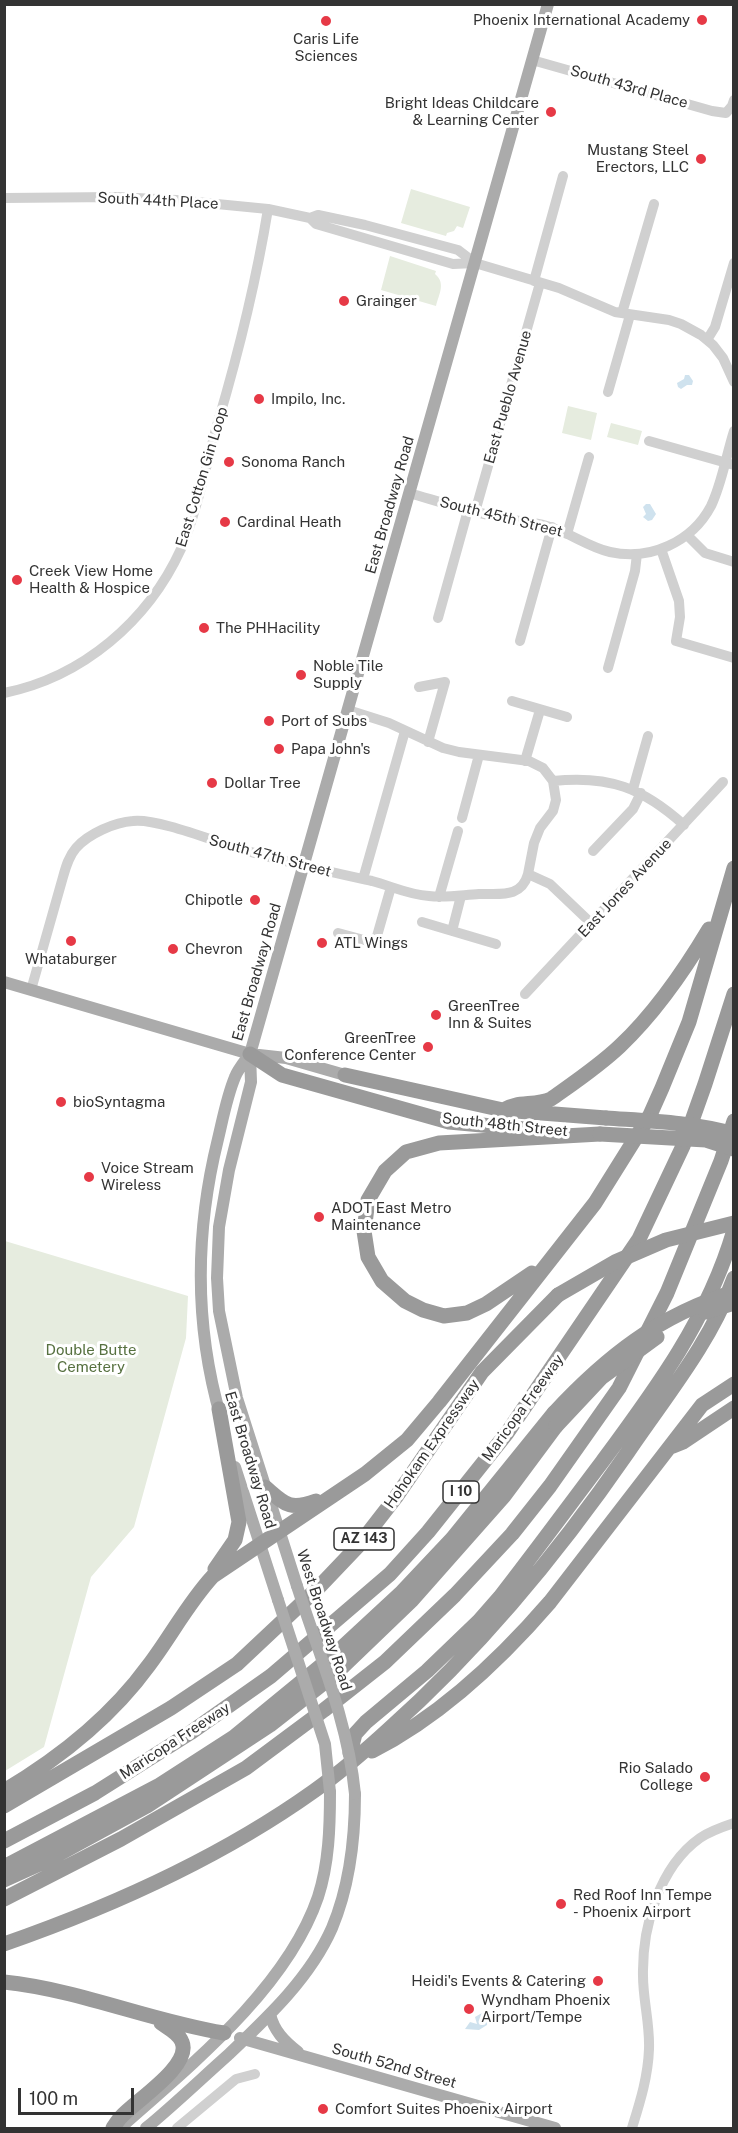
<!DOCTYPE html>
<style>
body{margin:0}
#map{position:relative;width:738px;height:2133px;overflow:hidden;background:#fff;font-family:"Public Sans",sans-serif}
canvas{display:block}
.frame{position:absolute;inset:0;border:6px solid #333;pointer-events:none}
.scale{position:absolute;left:18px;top:2088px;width:116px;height:27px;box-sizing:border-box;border:3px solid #333;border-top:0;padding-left:8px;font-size:18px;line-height:21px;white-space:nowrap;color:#333;-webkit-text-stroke:4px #fff;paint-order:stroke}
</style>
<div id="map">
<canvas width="738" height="2133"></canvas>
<div class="frame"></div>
<div class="scale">100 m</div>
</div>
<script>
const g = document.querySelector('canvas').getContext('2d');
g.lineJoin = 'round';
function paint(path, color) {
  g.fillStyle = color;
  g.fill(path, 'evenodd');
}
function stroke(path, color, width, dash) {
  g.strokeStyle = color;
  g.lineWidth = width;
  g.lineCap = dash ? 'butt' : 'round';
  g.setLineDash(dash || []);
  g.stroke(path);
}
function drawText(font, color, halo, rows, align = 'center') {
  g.font = font + ' "Public Sans",sans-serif';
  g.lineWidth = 6;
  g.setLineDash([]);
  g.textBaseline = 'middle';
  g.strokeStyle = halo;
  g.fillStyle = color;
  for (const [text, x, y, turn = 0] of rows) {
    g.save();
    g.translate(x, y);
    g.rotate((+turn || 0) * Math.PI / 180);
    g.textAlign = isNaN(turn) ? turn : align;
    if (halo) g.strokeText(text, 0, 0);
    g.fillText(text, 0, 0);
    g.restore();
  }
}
paint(new Path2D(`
 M411,189L470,207L463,228L457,226L454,231L447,233L446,236L401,223Z
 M390,256L436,271L435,274C446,283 439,294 436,306L381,290Z
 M568,406L597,413L591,440L562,433Z
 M611,423L642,431L638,445L607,437Z
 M5,1241L188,1296L186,1338L134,1527L91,1577L44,1747L5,1771Z`), '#e6ecdf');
paint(new Path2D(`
 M685,375H689L693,381L692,385H687L681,389L678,387L677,383L684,379Z
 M646,504H650L656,514L652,520L648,521L643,517L646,514L643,507Z
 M482,2013L488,2020L487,2025L479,2030L465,2029L470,2022L477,2024L475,2017Z`), '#cfe2ee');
stroke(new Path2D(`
 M532,60L712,111L726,113L732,106L734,100
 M4,198L116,197L176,200L268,209L310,218L318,215L365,225L458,250L475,263L559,288L615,312L669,320L681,324L701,335L713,345L723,358L734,382
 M310,218L316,224L453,264L475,263
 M534,281L563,176
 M622,313L654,204
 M707,340L715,327L734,263
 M608,392L630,315
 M649,441L734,465
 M409,493C437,501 465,510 493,516C511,521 529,521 547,526C569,532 588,547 610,552C650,561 692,542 711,506C722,483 726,456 734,431
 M475,512L540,283
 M567,534L589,457
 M687,535L705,553L734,562
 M661,549L679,601L680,617L676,641L734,658
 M438,618L468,510
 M520,641L552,527
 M608,668L635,571L637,554
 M419,687L445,682L428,742
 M4,693C83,677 148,621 181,549C197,512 207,461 218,422C239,351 256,282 268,209
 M512,701L567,717
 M348,710L389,723L443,748L459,752L529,761L543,768L553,781L556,800L553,811L540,828L534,843L528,874
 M525,761L540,710
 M553,781C609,775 643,788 684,825
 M633,789L648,736
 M462,818L479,755
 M593,851L633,809L641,793
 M363,879L405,731
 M439,897L458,831
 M422,922L496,944
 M452,931L461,896
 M338,933L375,943L391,887
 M31,990L63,877C66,866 69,856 76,848C88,834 115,822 133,821C155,818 211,840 234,847C279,861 326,871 372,881C391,886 409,895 429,896C446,898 462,895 479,894C499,893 521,899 528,874L550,884L591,923
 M525,994L723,782
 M177,2128L236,2079L255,2074
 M632,2128C640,2102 648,2077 649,2049C650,2024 643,2000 643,1976C642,1927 659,1867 700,1838C710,1831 722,1827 734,1823`), '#d0d0d0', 10);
stroke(new Path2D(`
 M4,982L250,1054L286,1058L345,1075
 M250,1054L251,1082L229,1170L219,1227L217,1278L219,1311L237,1398L297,1586
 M221,1418C194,1325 195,1232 218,1139C223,1118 227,1096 235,1077C238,1069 245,1061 250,1054L548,4
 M235,1467L278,1600
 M270,2014C274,2031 284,2041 298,2052
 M240,2038L555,2128
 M120,2128C190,2066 287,1988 318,1897C329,1863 330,1827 330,1792
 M146,2128C174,2105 201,2079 228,2055C267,2018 310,1978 332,1928C350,1885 355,1840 355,1794`), '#ababab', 12);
stroke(new Path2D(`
 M250,1054L282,1075L449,1122L525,1129
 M345,1075L503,1110L606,1118
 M503,1110C517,1101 535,1106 551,1099C575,1082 599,1066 620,1046C656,1012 684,971 709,929
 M532,1273L486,1304L467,1313L444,1316L423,1310L405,1301L382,1281L368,1257L364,1231L368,1200L385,1171L406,1152L439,1143L600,1134
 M673,1446L683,1442L734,1408
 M265,1487C285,1504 289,1511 316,1501
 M215,1569L235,1540L239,1522L219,1409
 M372,1751C441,1716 500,1660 550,1602L702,1405L734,1384
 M350,1753L355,1734L366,1722L427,1671L479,1621L500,1597C535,1552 568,1507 602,1462C656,1389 708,1319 734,1230
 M4,1791C58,1759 112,1716 149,1665C171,1636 188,1603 213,1576L365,1474L407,1440L439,1402L595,1203L650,1115L662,1088L689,1022L734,868
 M4,1806L171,1708L237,1664L319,1587L358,1546L396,1497L482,1372L558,1295
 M4,1841L95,1793L190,1733L271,1676L390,1574L428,1532L507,1433L639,1239L683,1146L705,1084L734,994
 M4,1867L158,1786L234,1737L334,1655L402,1592L452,1539L554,1413
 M4,1880L46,1861L147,1806L270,1725L335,1674L412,1600L504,1496L556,1426
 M4,1899L121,1839L246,1768L324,1710L385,1662L455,1595L512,1534L550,1486L619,1388L667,1293L721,1161L734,1121
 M4,1944C113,1906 220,1858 314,1791C341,1772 365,1751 389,1729C480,1648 559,1552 628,1452C666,1396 711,1342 734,1278
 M4,1982C80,1990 150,2021 224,2033
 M113,2128C115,2125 118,2120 121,2117C135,2101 192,2066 182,2042C179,2033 168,2028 161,2023`), '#9a9a9a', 15);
stroke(new Path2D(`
 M297,1586C319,1654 348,1722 355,1794
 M278,1600L325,1744L330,1792`), '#ababab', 12);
stroke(new Path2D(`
 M606,1118C649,1121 692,1122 734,1134
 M600,1134L706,1140L734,1149
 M558,1295L615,1262L666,1240L734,1223
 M705,1312L734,1303
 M554,1413C606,1357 659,1315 734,1292
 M556,1426L601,1378L657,1337`), '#9a9a9a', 15);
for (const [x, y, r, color] of [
 [702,20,6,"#e63946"],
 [326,21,6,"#e63946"],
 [551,112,6,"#e63946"],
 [701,159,6,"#e63946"],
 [344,301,6,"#e63946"],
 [259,399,6,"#e63946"],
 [229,462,6,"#e63946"],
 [225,522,6,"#e63946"],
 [17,580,6,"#e63946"],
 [204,628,6,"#e63946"],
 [301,675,6,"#e63946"],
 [269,721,6,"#e63946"],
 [279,749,6,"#e63946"],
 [212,783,6,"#e63946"],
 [255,900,6,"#e63946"],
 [71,941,6,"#e63946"],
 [322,943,6,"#e63946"],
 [173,949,6,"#e63946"],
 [436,1015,6,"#e63946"],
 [428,1047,6,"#e63946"],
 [61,1102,6,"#e63946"],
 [89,1177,6,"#e63946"],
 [319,1217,6,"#e63946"],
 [705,1777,6,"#e63946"],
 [561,1904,6,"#e63946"],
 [598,1981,6,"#e63946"],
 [469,2009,6,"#e63946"],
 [323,2109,6,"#e63946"]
]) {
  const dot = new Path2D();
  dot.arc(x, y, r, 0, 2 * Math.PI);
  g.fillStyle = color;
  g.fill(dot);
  stroke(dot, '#fff', 2);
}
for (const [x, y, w] of [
 [461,1492,36],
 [364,1539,60]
]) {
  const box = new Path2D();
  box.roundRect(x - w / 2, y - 11, w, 22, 4.5);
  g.fillStyle = '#fff';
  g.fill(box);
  stroke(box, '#333', 1.5);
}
drawText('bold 14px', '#333', null, [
 ["I 10",461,1492],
 ["AZ 143",364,1539]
]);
drawText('15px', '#333', '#fff', [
 ["Phoenix International Academy",690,20,"right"],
 ["Caris Life",326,39,"center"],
 ["Sciences",326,56,"center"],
 ["Bright Ideas Childcare",539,103,"right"],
 ["& Learning Center",539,120,"right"],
 ["Mustang Steel",689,150,"right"],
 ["Erectors, LLC",689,167,"right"],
 ["Grainger",356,301],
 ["Impilo, Inc.",271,399],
 ["Sonoma Ranch",241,462],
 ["Cardinal Heath",237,522],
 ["Creek View Home",29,571],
 ["Health & Hospice",29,588],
 ["The PHHacility",216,628],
 ["Noble Tile",313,666],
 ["Supply",313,683],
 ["Port of Subs",281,721],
 ["Papa John's",291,749],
 ["Dollar Tree",224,783],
 ["Chipotle",243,900,"right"],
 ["ATL Wings",334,943],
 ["Chevron",185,949],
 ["Whataburger",71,959,"center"],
 ["GreenTree",448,1006],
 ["Inn & Suites",448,1023],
 ["GreenTree",416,1038,"right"],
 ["Conference Center",416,1055,"right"],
 ["bioSyntagma",73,1102],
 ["Voice Stream",101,1168],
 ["Wireless",101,1185],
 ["ADOT East Metro",331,1208],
 ["Maintenance",331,1225],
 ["Rio Salado",693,1768,"right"],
 ["College",693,1785,"right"],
 ["Red Roof Inn Tempe",573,1895],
 ["- Phoenix Airport",573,1912],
 ["Heidi's Events & Catering",586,1981,"right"],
 ["Wyndham Phoenix",481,2000],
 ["Airport/Tempe",481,2017],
 ["Comfort Suites Phoenix Airport",335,2109]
], 'left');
drawText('15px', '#333', '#fff', [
 ["South 43rd Place",629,87,16],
 ["South 44th Place",158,201,3],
 ["East Pueblo Avenue",508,397,-74],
 ["East Cotton Gin Loop",202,477,-73],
 ["East Broadway Road",390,505,-74],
 ["South 45th Street",501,517,14],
 ["South 47th Street",270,856,15],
 ["East Jones Avenue",625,888,-47],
 ["East Broadway Road",257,972,-74],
 ["South 48th Street",505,1125,6],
 ["Maricopa Freeway",523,1408,-54],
 ["Hohokam Expressway",432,1444,-55],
 ["East Broadway Road",250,1460,73],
 ["West Broadway Road",324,1620,72],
 ["Maricopa Freeway",175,1741,-33],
 ["South 52nd Street",394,2066,16]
]);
drawText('15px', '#56703f', '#fff', [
 ["Double Butte",91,1350],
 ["Cemetery",91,1367]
]);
</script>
